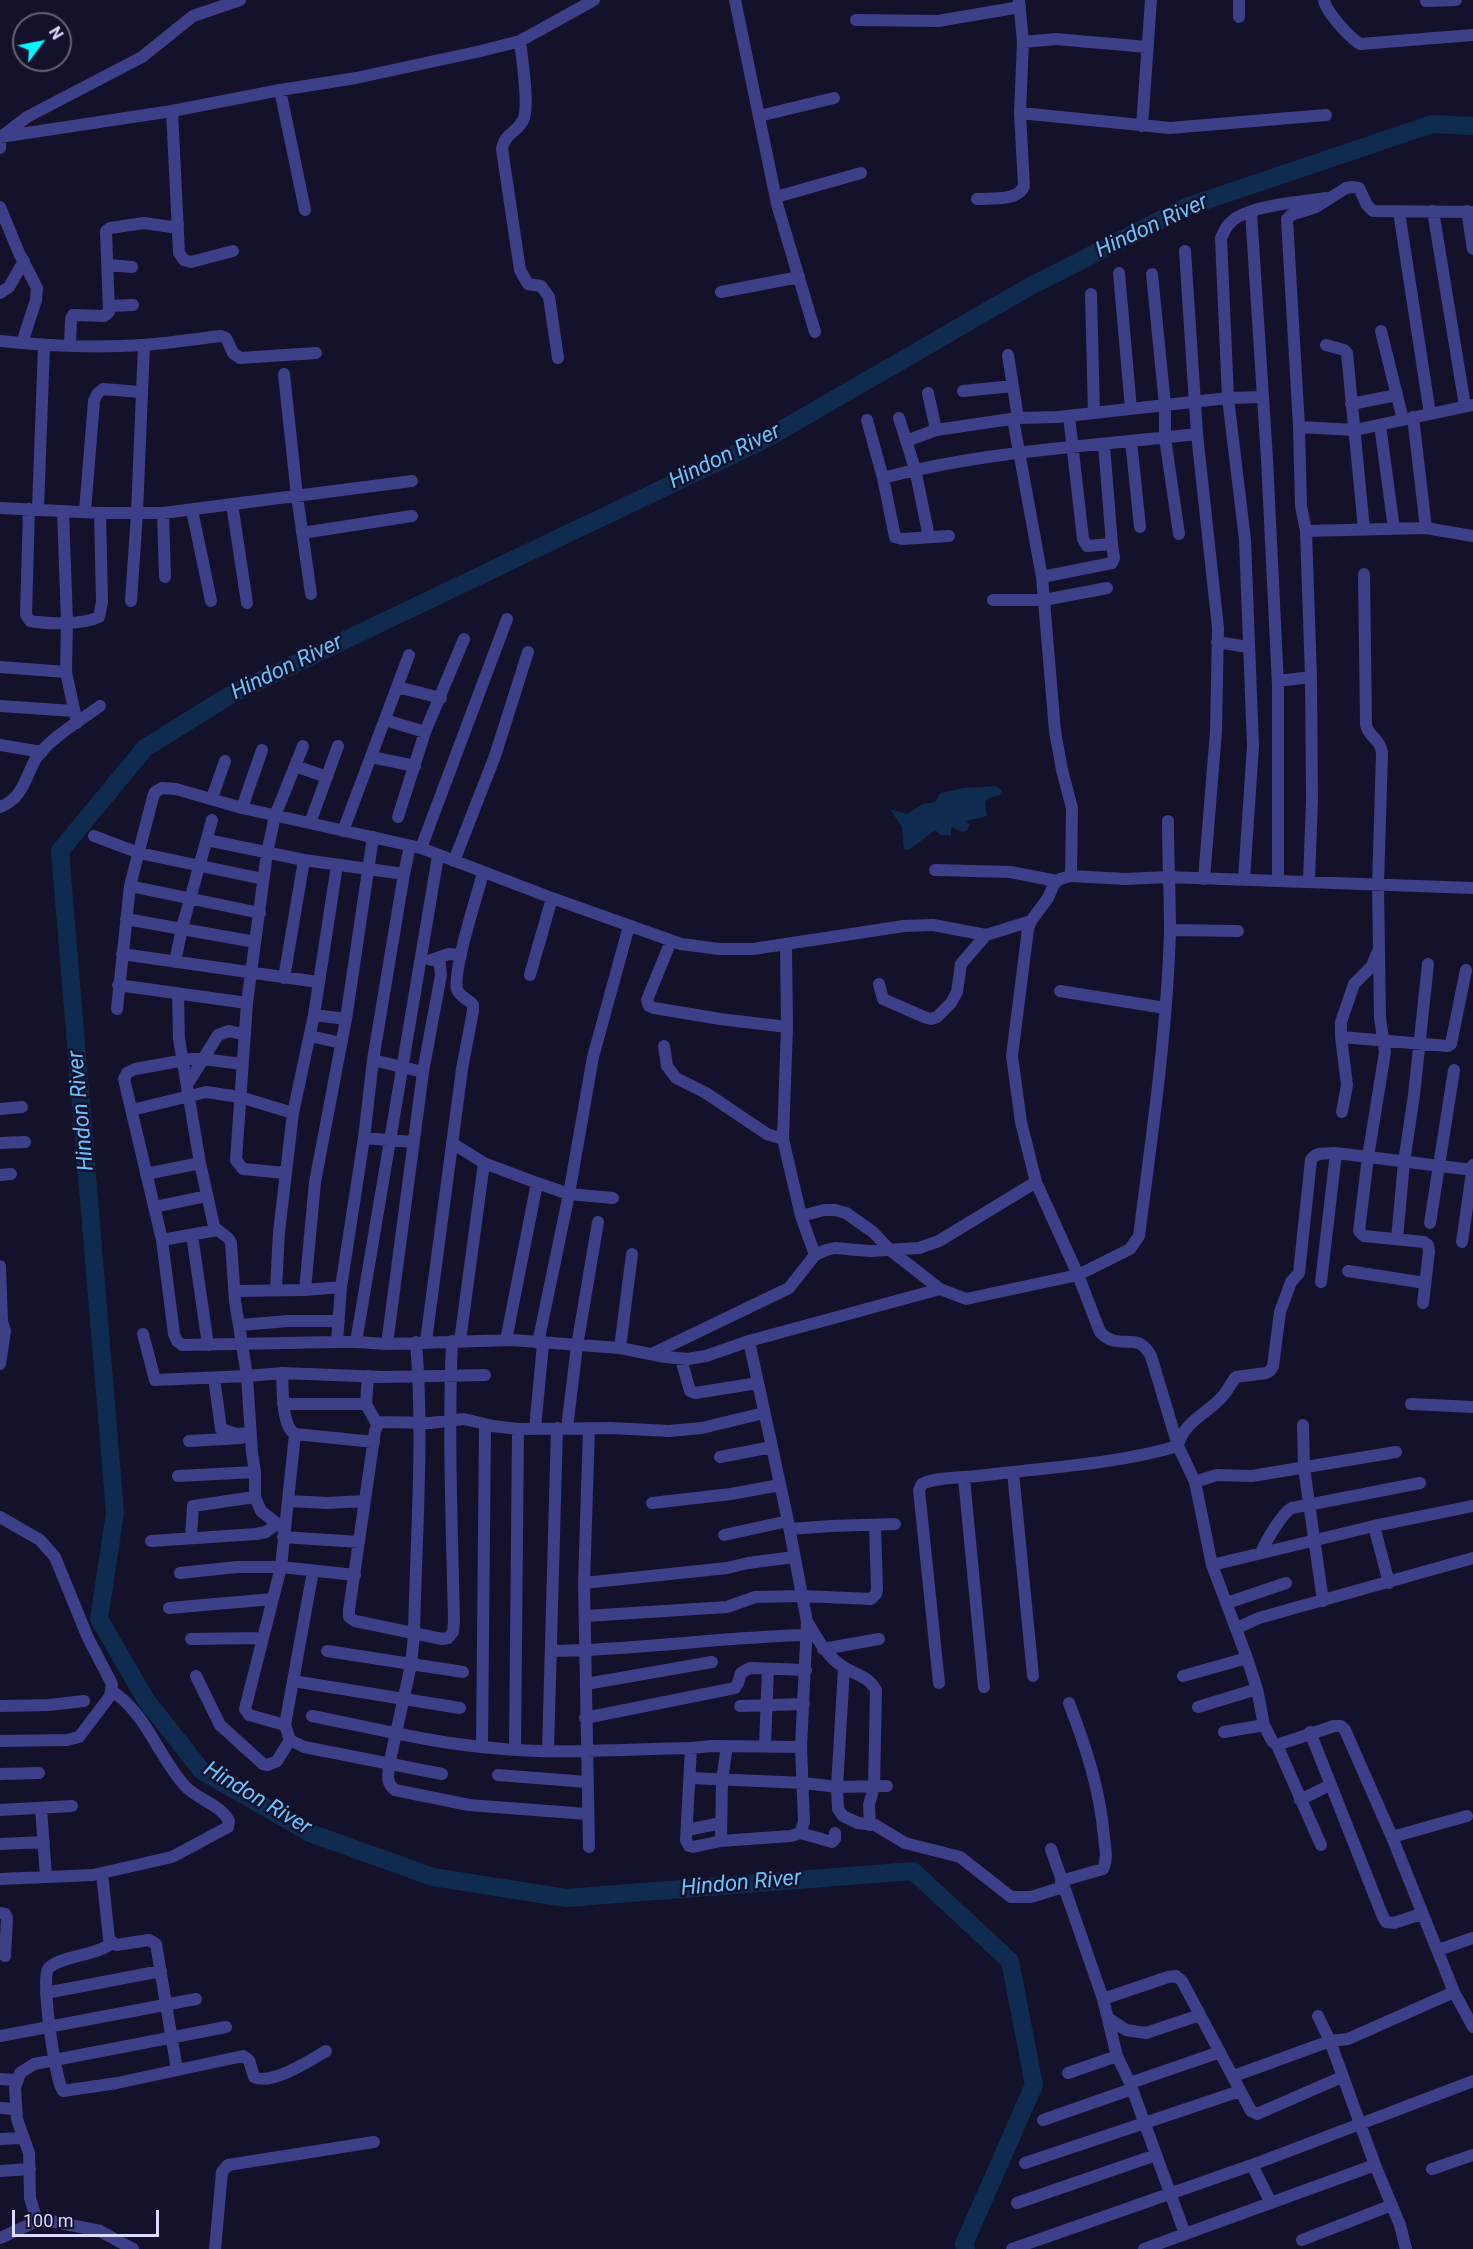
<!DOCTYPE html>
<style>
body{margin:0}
#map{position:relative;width:1473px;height:2249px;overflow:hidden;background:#14112b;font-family:Roboto,sans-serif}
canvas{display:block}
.north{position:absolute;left:12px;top:12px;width:60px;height:60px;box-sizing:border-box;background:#14112b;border:2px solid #646280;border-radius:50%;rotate:58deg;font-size:16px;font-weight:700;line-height:24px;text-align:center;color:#dddbff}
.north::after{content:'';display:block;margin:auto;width:21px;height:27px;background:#09f5fd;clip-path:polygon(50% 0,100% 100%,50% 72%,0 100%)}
.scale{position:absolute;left:12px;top:2210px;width:147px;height:27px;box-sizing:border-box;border:3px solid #dddbff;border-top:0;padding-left:8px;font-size:18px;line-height:21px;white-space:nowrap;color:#dddbff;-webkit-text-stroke:4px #14112b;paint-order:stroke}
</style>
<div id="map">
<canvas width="1473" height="2249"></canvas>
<div class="north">N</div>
<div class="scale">100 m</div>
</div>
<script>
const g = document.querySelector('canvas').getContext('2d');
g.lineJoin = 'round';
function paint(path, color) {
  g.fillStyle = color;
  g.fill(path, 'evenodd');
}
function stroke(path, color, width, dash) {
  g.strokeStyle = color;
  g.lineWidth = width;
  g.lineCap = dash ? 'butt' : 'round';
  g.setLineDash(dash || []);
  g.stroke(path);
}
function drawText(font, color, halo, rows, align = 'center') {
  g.font = font + ' Roboto,sans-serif';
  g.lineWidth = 5;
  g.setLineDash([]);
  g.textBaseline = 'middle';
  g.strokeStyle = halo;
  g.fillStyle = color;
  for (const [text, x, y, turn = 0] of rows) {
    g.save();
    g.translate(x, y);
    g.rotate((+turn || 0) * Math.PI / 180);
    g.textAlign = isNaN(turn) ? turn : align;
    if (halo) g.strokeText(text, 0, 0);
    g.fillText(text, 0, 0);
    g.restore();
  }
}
paint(new Path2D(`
 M996,786L1002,790L1000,795L989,798L985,802L987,816L966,821L970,825L966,831L962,832L951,827V836L941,835L935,830L909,850L904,849L902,827L890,809L907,814L923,804L935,802L940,793L964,788Z`), '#0f2c50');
stroke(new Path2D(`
 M966,2249L964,2244L1034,2085L1010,1961L913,1871L566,1898L433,1877L310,1833L202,1771L146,1700L99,1619L115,1513L60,851L145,748L230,695L764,440L1027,288L1186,207L1432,124L1473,126`), '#0f2c50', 18);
stroke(new Path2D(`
 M735,0L777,204L815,332
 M1324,0C1326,12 1349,37 1360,44L1473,35
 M1426,1L1456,0
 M1239,17V0
 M856,20L938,21L1020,7
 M520,41C522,59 529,103 524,118C519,132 505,132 502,149L520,270L528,284L541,286L549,297L558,358
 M1023,42L1056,39L1147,47
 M280,90L305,210
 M172,111L179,253L184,260L191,262L233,251
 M1020,113L1170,128L1326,115
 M759,116L834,98
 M1142,126L1151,0
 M0,137L172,111L280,90L356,78L481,51L520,41L594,0
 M0,148L1,137L27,117L142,57L193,16L240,0
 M776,197L861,173
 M977,199C991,198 1019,201 1024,186L1020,113L1023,42L1019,0
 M0,207L19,253L37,288L36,300L22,343
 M1433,211L1465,406
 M1467,211L1473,249
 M1251,212L1267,459L1278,685V880
 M1399,212L1430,414
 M1185,251L1197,434L1218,628L1216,731L1204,879
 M108,265L132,267
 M1119,273L1131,409
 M1152,274L1165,405V438L1179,534
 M721,292L799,277
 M0,293L9,287L24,261
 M1091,294L1094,413
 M110,306L133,305
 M1381,331L1403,420
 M0,341C47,346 96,348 143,345C169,343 195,339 221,336L226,338L233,353L240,358L316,353
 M70,345L71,319L73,315L104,316L109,312L106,231L110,228L144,223L171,227L178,224
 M1326,345L1344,350L1347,353L1364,529
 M1008,355L1018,418
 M284,374L297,496L311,594
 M963,391L1013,386
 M928,393L936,430
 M1351,404L1397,395
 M1069,416L1083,539L1087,546L1112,544L1104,445
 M1413,417L1426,528
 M899,418L915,469L929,537
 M1013,419L1042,577L1055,731L1062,770L1072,808L1071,876
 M867,420L883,478L895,537L902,539L949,536
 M1380,425L1394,529
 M1299,427L1355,430L1472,405
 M906,441L936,430L1018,418L1058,417L1228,398L1263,397
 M1131,441L1140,527
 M883,478C985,451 1093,446 1197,434
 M232,504L247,603
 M0,508L100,513H163L412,481
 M29,509L26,615L30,621C47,624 83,625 99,617L102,602L100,513
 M38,509L44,346
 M192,510L211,601
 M63,511L67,622L66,672L77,723
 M85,511L94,401L97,394L103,389L141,392
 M163,513L165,577
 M1306,531L1426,528L1473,536
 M302,533L412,516
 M1364,574L1366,725C1369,738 1380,738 1382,753L1378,885L1380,1018L1385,1052L1368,1157L1359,1231L1364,1236L1424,1242L1428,1245L1429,1251L1423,1303
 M1042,577L1112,563L1114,558L1112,544
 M993,600H1044L1107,588
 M131,601L137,513L144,345
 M1217,642L1248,647
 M0,667L66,672
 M1278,681L1311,677
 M397,687L441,698
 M0,706L74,711
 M385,720L425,732
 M0,745L42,752
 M371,757L415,766
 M295,766L327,777
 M212,798L225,761
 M0,807C22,799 25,779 35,760C47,740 81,720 100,706
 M242,808L262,750
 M398,817L425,732L464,639
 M310,823L338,746
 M343,831L409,655
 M94,836L139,853L263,879
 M207,840L304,860L404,874L373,1060L364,1138L341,1287L337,1342L182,1345L177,1341L174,1334L162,1240L124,1079L127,1073L135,1069L191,1059H203L242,1064
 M421,848L507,619
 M454,861L495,756L528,652
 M935,870L1010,872L1057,881
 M404,874L410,846
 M1244,879L1253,746L1245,540L1228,398L1221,238C1224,232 1226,226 1231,222C1247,206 1303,201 1326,198
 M1309,881L1312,800L1311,677L1306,531L1301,506L1299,427L1287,219L1291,215L1316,207L1346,188L1352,187L1359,188L1367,205L1373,211L1473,212
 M130,886L260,913
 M1473,888L1168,877L1125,879L1071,876L1060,879L1054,884L1048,898L1031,921L1028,929L1012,1056L1021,1122L1036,1182L1078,1275L1100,1332C1120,1353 1137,1329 1151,1356L1178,1446L1195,1482L1212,1565L1247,1658L1257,1689L1264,1725L1272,1741L1277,1745L1334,1726H1341L1345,1730L1392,1837L1454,1992L1473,2027
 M126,919L255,942
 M1170,930L1238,931
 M671,941L647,1000L649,1006L654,1008L720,1019L787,1027
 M786,944L787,1027L783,1139L801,1216L815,1255
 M122,954L318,982
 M431,960L449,954L461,955
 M175,962L182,928L212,820
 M530,975L552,898
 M284,978L304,860
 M879,984L883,999L924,1017L931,1019L937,1017L951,1003L957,992L961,964L986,935
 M118,985L247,1003
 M1060,991L1165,1008
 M117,1009L130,886L153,797L155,792L162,788L176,789L242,808L421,848L552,898L681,944L719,949H753L904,926L933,925L986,935L1031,921
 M314,1015L346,1019
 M310,1036L341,1043
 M1341,1037L1448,1046L1451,1044L1466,970
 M664,1046L667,1066L676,1078L706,1093L767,1134L783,1139
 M373,1060L423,1072
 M187,1085L218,1035L229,1031L245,1035
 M0,1109L22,1107
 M132,1110L206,1092L240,1097L293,1113
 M1342,1112L1347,1085L1341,1037V1022L1354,984L1372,966L1377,953
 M364,1138L413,1142
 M0,1143L25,1142
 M452,1143L484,1163L537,1183L569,1194L613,1198
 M285,1173L243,1169L236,1160L247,1003L267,853L275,816L303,746
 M146,1174L200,1163
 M0,1175L11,1174
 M154,1207L207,1196
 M801,1216L824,1210H835L846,1213L873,1232L890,1250L940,1289L966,1299L1078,1275L1130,1249L1139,1236C1152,1135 1167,1032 1170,931C1170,894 1168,857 1168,821
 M1430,1223L1454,1070
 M192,1235L208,1345
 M1397,1239L1404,1162L1414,1095L1428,964
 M162,1240L217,1230
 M1462,1242L1473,1165
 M0,1266L2,1321L5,1331L0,1364
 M1348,1271L1425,1283
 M1321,1282L1336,1153
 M276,1289L279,1232L293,1113L314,1015L337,865
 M305,1290L315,1182L346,1019L373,837
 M234,1291L305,1290L341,1287
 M240,1325L288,1321H339
 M143,1334L155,1380L247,1376L235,1301L231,1243C228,1234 219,1234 214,1226L200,1163L179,1039L178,994
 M506,1340L537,1183
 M426,1341L462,1069L473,1011V1005C469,999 459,997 457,989C453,969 477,896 483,873
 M452,1341C448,1434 452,1528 454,1622L453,1632L448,1638L442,1639L355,1621L349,1617V1610L375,1431L379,1422L430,1423L464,1419L493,1426L518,1429L611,1428L669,1431L702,1428L764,1413
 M460,1341L484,1163
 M337,1342H356L438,856
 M356,1342L387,1344L512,1340L620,1348L665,1357L688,1359L706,1356L749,1341L940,1289
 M416,1342C424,1439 416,1537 414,1634L411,1665L389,1765C388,1776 386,1783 395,1790L469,1805L587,1814
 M538,1343L569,1194L593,1057L629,926
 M387,1344L423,1072L441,975L439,958
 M620,1348L632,1254
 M652,1354L789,1288L815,1255L826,1250L835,1248L870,1251L919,1248L939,1241L1036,1182
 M681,1359L690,1391L695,1393L758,1383
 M282,1373L384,1377L485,1375
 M368,1376L366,1404L377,1424
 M214,1378L221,1429L237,1434L251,1433
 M283,1404H366
 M1411,1404L1473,1407
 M1303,1425L1304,1468L1323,1601
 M535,1428L543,1344
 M567,1428L577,1346L598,1222
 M295,1434L281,1567L245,1709L249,1715L285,1725L313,1571
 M189,1441L241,1438
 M720,1457L772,1447
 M1013,1472L1033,1676
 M178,1476L255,1472
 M964,1478L984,1687
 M1195,1482L1216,1475L1252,1476L1396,1452
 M289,1501L327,1503L364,1501
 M652,1503L731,1494L780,1485
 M0,1517L40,1540L55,1557L88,1638L112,1684L110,1696L79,1737L67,1740L0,1741
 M1374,1526L1389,1583
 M284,1529L261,1511L255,1497V1472L252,1453L247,1376L282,1373C283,1388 281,1426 295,1434L374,1442
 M790,1529L831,1526L895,1524
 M724,1535L788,1521
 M283,1537L359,1542
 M191,1538L193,1506L255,1497
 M151,1541L256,1534L266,1532L277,1524
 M1261,1553C1265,1542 1283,1512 1292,1508L1420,1483
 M1212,1565L1374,1526L1473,1506
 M180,1573L237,1567H281L355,1575
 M584,1583L727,1568L748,1563L794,1557
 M1227,1603L1286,1583
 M169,1608L273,1599
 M586,1616L727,1607L755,1597L803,1596L871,1599L876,1594L877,1589L875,1526
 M808,1623C818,1640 828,1658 845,1668C858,1676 868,1676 876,1690L874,1787L869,1805L870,1825
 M1237,1628L1259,1618L1473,1558
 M191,1639L263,1638
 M823,1649L879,1639
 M327,1651L463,1672
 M551,1651C637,1650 721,1637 807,1635
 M844,1668L837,1787L838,1809L843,1816L858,1823L875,1825L905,1843L960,1857L1011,1897H1031L1063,1887
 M196,1676L220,1725L263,1764L268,1765L277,1761L290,1740
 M1183,1676L1247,1658
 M293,1681L460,1708
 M939,1683L919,1490L922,1484C940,1476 966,1478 986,1475C1049,1467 1117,1464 1178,1446C1183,1423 1204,1415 1219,1400C1227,1393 1230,1384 1236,1377L1266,1373L1270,1371L1273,1366L1280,1312L1291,1282L1299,1273L1311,1160C1316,1151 1327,1154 1336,1153L1473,1170
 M586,1684L712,1662
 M0,1706L49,1705L84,1701
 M740,1706L804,1704
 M1198,1707L1257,1689
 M312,1716C372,1728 432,1743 493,1748C558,1755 625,1749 691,1748L712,1746L801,1747
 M585,1718L735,1688L738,1683L741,1673L750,1668L806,1670
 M285,1725L290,1740L304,1747L442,1774
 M1224,1732L1264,1725
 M1310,1732L1383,1917L1386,1922L1394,1923L1421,1914
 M1277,1745L1321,1845
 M765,1746L768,1669
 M482,1747L485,1424
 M691,1748L686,1840L689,1846L693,1847L721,1841L791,1836L800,1833L804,1822L801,1747L807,1622L788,1521L749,1341
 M515,1750L518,1429
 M548,1751L557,1428
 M0,1774L39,1773
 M498,1775L587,1782
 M690,1778L804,1783L837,1787L887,1786
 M1300,1800L1330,1785
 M41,1808L46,1877
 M0,1810L72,1806
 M687,1830L721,1823
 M800,1833L832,1842L835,1839V1833
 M1392,1837L1467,1816
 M721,1841L722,1780L727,1746
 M0,1844L44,1842
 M589,1847L584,1583L589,1429
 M1051,1849L1103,1999L1117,2056L1130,2083L1185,2234
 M102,1873L109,1939L116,1945L149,1940L156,1944L177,2070
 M0,1879L93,1875L172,1857L228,1827L229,1821C220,1804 198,1800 185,1786C158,1756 146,1713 112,1691
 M1061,1881L1103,1869C1108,1859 1105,1848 1104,1837C1100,1790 1086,1747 1069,1703
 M0,1913L5,1914L7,1918L5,1956
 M112,1943C97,1956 57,1956 48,1969C41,1980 55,2080 63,2091L117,2083L243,2056L249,2060L254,2077C271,2086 311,2060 326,2051
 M1438,1950L1473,1938
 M46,1993L161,1971
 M1103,1999L1168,1977L1176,1976L1182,1981L1251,2111L1257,2114L1342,2077
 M1108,2018L1126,2030L1146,2033L1200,2015
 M0,2036L196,1999
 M1068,2073L1117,2056
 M1234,2076L1330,2041L1348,2039L1454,1992
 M0,2079L16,2080
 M1130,2083L1220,2052
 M0,2108L16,2109
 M1043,2120L1132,2089
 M0,2139L24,2138
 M1025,2163L1240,2091
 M1252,2165L1271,2203
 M1375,2165L1400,2225L1406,2249
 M1432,2169L1473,2155
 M0,2171L30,2169
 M1017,2203L1156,2155
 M37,2221L30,2198L29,2153L17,2119L15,2088L20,2073L34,2064L226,2027
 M0,2238L37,2221H51L100,2231L133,2249
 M1302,2240L1392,2205
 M215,2249L222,2172L228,2165L374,2142
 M1012,2249L1252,2165L1473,2081
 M1144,2249L1375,2165L1330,2041L1318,2016`), '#3d3f89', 12);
drawText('italic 22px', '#6ac3fe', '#14112b', [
 ["Hindon River",1152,227,-25],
 ["Hindon River",725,457,-26],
 ["Hindon River",287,668,-26],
 ["Hindon River",82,1111,-95],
 ["Hindon River",257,1799,31],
 ["Hindon River",741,1884,-5]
]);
</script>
